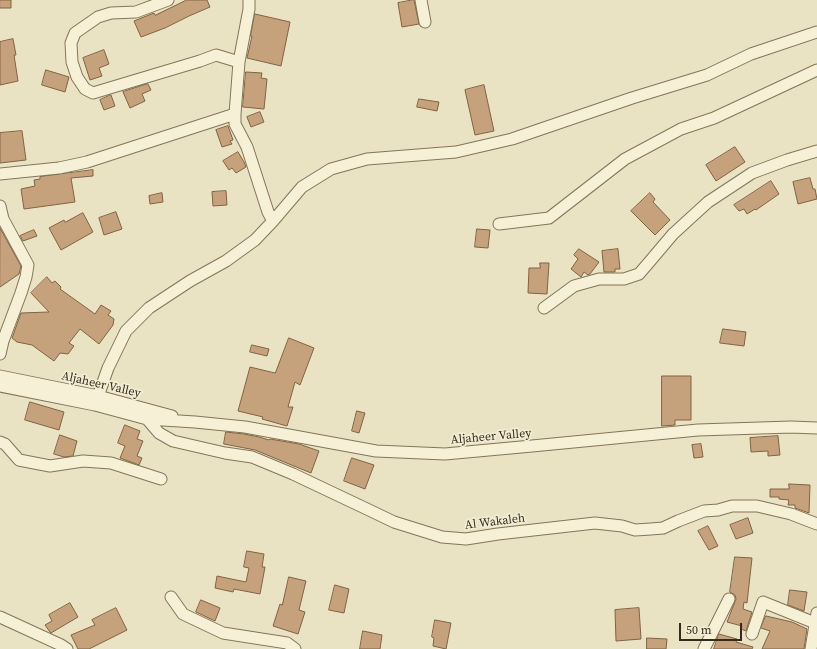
<!DOCTYPE html>
<style>
body{margin:0}
#map{position:relative;width:817px;height:649px;overflow:hidden;background:#eae3c3;font-family:"Source Serif 4",serif}
canvas{display:block}
.scale{position:absolute;left:679px;top:623px;width:63px;height:18px;box-sizing:border-box;border:2px solid #342b1e;border-top:0;padding-left:5px;font-size:12px;line-height:14px;white-space:nowrap;color:#342b1e;-webkit-text-stroke:3px #f2ecd2;paint-order:stroke}
</style>
<div id="map">
<canvas width="817" height="649"></canvas>
<div class="scale">50 m</div>
</div>
<script>
const g = document.querySelector('canvas').getContext('2d');
g.lineJoin = 'round';
function paint(path, color) {
  g.fillStyle = color;
  g.fill(path, 'evenodd');
}
function stroke(path, color, width, dash) {
  g.strokeStyle = color;
  g.lineWidth = width;
  g.lineCap = dash ? 'butt' : 'round';
  g.setLineDash(dash || []);
  g.stroke(path);
}
function drawText(font, color, halo, rows, align = 'center') {
  g.font = font + ' "Source Serif 4",serif';
  g.lineWidth = 3.5;
  g.setLineDash([]);
  g.textBaseline = 'middle';
  g.strokeStyle = halo;
  g.fillStyle = color;
  for (const [text, x, y, turn = 0] of rows) {
    g.save();
    g.translate(x, y);
    g.rotate((+turn || 0) * Math.PI / 180);
    g.textAlign = isNaN(turn) ? turn : align;
    if (halo) g.strokeText(text, 0, 0);
    g.fillText(text, 0, 0);
    g.restore();
  }
}
const building = new Path2D(`
 M0,0H11V8H0Z
 M187,0H207L210,7L189,16L165,28L141,37L134,21L154,13L155,15Z
 M414,0L419,24L402,27L398,3Z
 M255,14L290,22L281,66L247,58L252,36H251Z
 M13,39L16,55H14L18,81L0,85V42Z
 M104,50L109,64L99,68L102,76L90,80L83,58Z
 M46,70L69,77L65,92L42,85Z
 M246,72L262,73L261,78L267,79L264,109L243,107Z
 M148,84L151,90L142,94L145,101L130,108L123,92Z
 M484,85L494,131L475,135L465,90Z
 M111,95L115,106L104,110L100,100Z
 M419,99L439,102L437,111L417,107Z
 M260,112L264,122L251,127L247,117Z
 M228,126L233,140L230,141L232,144L222,147L216,130Z
 M22,131L26,160L0,163V133Z
 M735,147L745,162L716,181L706,165Z
 M238,152L244,162L246,167L236,173L232,168L229,170L223,161Z
 M93,170V176L71,178L75,202L24,209L21,189L35,186L34,180L40,179V177Z
 M810,178L813,189H815L817,199L798,204L793,182Z
 M771,181L779,194L756,210L755,209L747,214L744,209L739,211L734,205Z
 M226,191L227,205L213,206L212,192Z
 M162,193L163,202L150,204L149,196Z
 M650,193L655,199L653,202L670,220L655,235L631,211Z
 M116,212L122,229L104,235L99,218Z
 M83,213L93,232L61,250L49,228L64,220L65,222Z
 M0,228L21,266L19,274L0,287Z
 M477,229L490,230L488,248L475,247Z
 M34,230L37,236L23,241L20,236Z
 M579,249L599,262L590,274L588,275L584,272L581,277L571,269L578,259L574,255Z
 M618,249L620,269H615V272H604L602,251Z
 M540,263H549L547,294L528,293L529,268H540Z
 M47,277L52,283L55,281L61,287L60,289L95,314L101,305L111,311L108,315L114,319L113,325L99,344L80,329L69,343L74,346L68,354L60,353L54,361L32,345L17,342L12,338L21,313L49,312L31,293Z
 M723,329L746,332L744,346L720,343Z
 M289,338L314,348L300,385L295,382L288,407H293L287,426L262,419L263,417L238,411L250,367L275,373Z
 M252,345L269,349L267,356L250,352Z
 M662,376H691V420H675V425L662,426Z
 M30,402L64,412L59,430L25,420Z
 M357,411L365,413L359,433L352,431Z
 M125,425L140,431L137,439L143,441L137,456L142,458L139,465L120,458L125,446L118,443Z
 M226,432L244,434L259,437L269,440L270,439L299,444L319,451L311,473L255,450L224,444Z
 M60,435L77,441L73,456L64,457L54,454Z
 M778,436L780,455L768,456V451L751,452L750,438Z
 M701,444L703,457L694,458L692,445Z
 M352,458L374,465L365,489L344,481Z
 M789,484L810,485L809,513L795,508V505H788L789,500L779,499V497H770V489H789Z
 M748,518L753,533L736,539L730,525Z
 M708,526L718,546L709,550L698,531Z
 M247,551L264,554L262,567H265L260,594L234,589L233,592L215,588L217,576L246,582L249,568L244,567Z
 M735,557L752,558L747,603L744,602L743,609L752,612L746,631L741,629L742,626L727,622L736,599L735,595L730,592Z
 M289,577L306,581L299,610L305,612L298,634L273,626L280,604L282,605Z
 M335,585L349,589L344,613L329,610Z
 M790,590L807,592L804,611L788,605Z
 M201,600L220,608L215,621L196,612Z
 M70,603L78,617L51,633L50,632L45,625L52,621L49,615Z
 M116,608L127,630L89,649H78L71,635L95,625L92,620Z
 M639,608L641,639L616,641L615,610Z
 M766,616L792,622L807,629L804,649H762L770,631L761,628Z
 M435,620L451,623L446,649L433,646L434,638L432,637Z
 M363,631L382,635L380,649H360Z
 M719,634L737,639L736,642L753,647L752,649H714Z
 M647,638L667,639L666,649H647Z`);
paint(building, '#c6a27c');
stroke(building, '#816243', 1);
const minor = new Path2D(`
 M168,0L136,12L111,13L98,17L75,33L71,43L72,62L77,77L85,89L93,93L200,61L216,55L239,62
 M249,0V9L239,62L235,114V124L247,147L268,212L273,221
 M421,0L425,22
 M0,174L59,168L87,162L235,114
 M0,206L3,219L28,265L26,277L21,293L3,341L0,354
 M499,224L549,218L625,159L681,129L714,118L817,70
 M544,308L574,286L599,279H624L639,274L651,260L673,234L708,202L752,173L787,160L817,151
 M0,376L98,396L172,416
 M0,386L95,405L147,419L195,422L245,427L376,451L445,454L532,446L698,430L791,427L817,428
 M95,405L108,368L126,331L149,308L190,281L226,261L255,240L273,221L302,187L331,169L367,159L456,152L512,139L632,98L707,75L751,54L817,32
 M147,419L159,433L173,441L225,453L252,457L293,474L369,510L394,522L442,537L466,539L498,534L595,523L622,526L635,530L651,529L663,528L678,521L704,511L718,510L732,506H757L791,514L817,524
 M0,442L5,444L19,460L50,466L83,461L111,463L161,479
 M171,597L183,614L223,633L287,643L295,649
 M0,617L61,645L67,649
 M752,634L763,602L815,623
 M704,649L729,599
 M811,649L817,613`);
stroke(minor, '#83755b', 13);
stroke(minor, '#f6f0d6', 11);
drawText('12px', '#342b1e', '#f2ecd2', [
 ["Aljaheer Valley",101,385,13],
 ["Aljaheer Valley",491,437,-5],
 ["Al Wakaleh",495,522,-7]
]);
</script>
